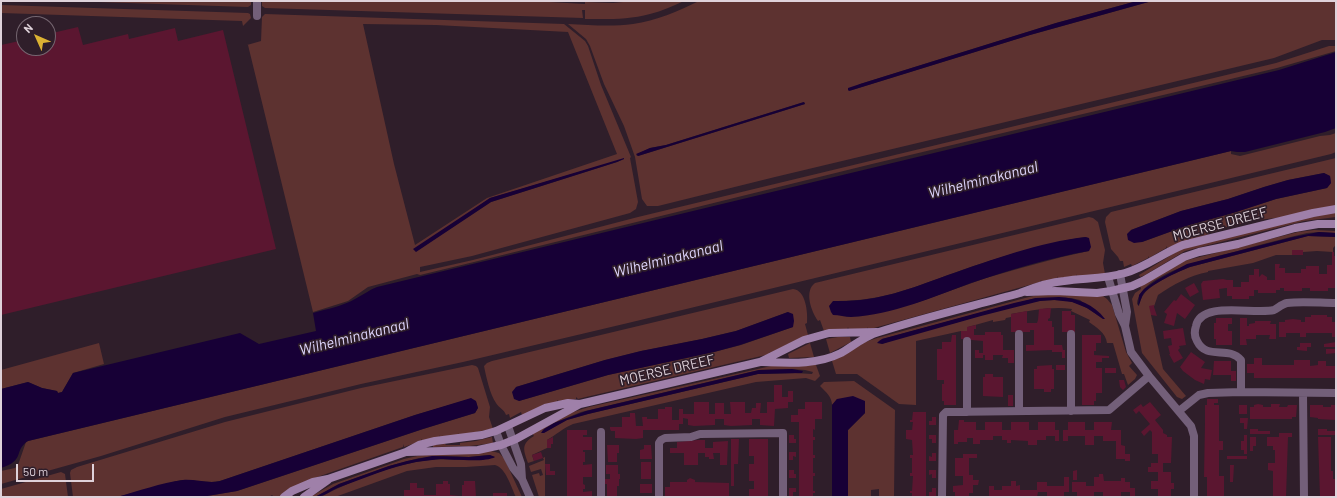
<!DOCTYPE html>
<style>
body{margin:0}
#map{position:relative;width:1337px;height:498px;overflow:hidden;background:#2f1e2a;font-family:Barlow,sans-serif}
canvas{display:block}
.frame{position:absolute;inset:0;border:2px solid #dfd2da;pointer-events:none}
.north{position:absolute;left:16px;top:16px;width:40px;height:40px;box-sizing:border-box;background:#2f1e2a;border:1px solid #756670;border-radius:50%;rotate:315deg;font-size:11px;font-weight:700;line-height:16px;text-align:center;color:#dfd2da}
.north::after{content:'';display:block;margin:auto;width:14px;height:18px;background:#dcb233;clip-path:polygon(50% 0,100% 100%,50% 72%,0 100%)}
.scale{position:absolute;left:16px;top:464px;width:78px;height:18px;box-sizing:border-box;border:2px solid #dfd2da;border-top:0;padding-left:5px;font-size:12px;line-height:14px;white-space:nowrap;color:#dfd2da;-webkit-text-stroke:3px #2f1e2a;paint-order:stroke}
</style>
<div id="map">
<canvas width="1337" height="498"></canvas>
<div class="frame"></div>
<div class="north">N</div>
<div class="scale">50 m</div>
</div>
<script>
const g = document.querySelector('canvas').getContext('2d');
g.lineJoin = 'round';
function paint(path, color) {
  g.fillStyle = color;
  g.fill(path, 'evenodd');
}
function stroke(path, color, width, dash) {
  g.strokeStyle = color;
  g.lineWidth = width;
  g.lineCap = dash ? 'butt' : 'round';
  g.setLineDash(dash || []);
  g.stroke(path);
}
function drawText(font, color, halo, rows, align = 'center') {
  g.font = font + ' Barlow,sans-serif';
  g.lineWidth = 3.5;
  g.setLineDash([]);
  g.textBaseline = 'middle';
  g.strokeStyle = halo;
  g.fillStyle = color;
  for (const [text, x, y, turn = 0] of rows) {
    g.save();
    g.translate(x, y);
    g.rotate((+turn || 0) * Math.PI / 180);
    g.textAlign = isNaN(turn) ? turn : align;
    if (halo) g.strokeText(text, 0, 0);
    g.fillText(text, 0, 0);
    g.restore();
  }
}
paint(new Path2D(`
 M68,1H251V5L248,7Z
 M262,1H532L585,4V2L613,3L633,1H684C673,6 662,11 650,14C628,20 607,19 585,19V10H582L583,18L265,8L262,6Z
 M699,1H1137L1056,23L860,84L849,91L1030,35L1152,1H1336V40H1322L1274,58L775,177L658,206H647L642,199L635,157L624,126L604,84L590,46L586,39L568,24C590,25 611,27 633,24C656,21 678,11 699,1ZM804,102L805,104L638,156L636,155L650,148L666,145Z
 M1,5L248,13L250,14L251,18L243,26L242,21L1,13Z
 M265,14L564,24L585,41L588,46L601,85L631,157L630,158L638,202L636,209L630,213L472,256L420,267V272L473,260L638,217L1276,63L1329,46H1336V51L1277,68L872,164L474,262L420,275L417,274L368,287L348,301L313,312L248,45H247L261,41L262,17ZM363,24L436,25L568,32L617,154L487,198L415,245L394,164ZM624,159L617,162L491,202L415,252L490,198Z
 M1336,133V152L1331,154L628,323L463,362L361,384L225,417L101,456L1,484V471L15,468L18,465L26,442L28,441L1231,151V154L1240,156L1320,136L1330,135Z
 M1336,158V206L1315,209L1285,217L1257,220L1227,227L1211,233L1210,228L1208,229L1209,234L1184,242L1183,240V242L1167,248L1166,246V248L1149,258L1148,256V258L1132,266L1131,264L1124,267L1123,261H1120L1118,257L1111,249L1105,222L1106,217L1111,212ZM1324,173L1330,176L1331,183L1327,188L1276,199L1233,213L1186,226L1142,242L1131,230L1181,211L1228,199L1264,187L1288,180Z
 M1336,212V217L1304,221L1185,251L1145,275L1140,277L1139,275L1181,249L1315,215Z
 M1089,217L1093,218L1098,222L1105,250L1103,263L1105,274L1077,277L1076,274V277L1058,279V276L1057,279L1042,282L1041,280L1040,282L874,328L868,329L867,327V329L849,330L848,327L847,330L824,331L820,320L818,321C811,311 804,291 815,283ZM1085,237L1089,251L1062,257L1021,268L986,278L916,303L841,315H833V301C884,302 916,286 962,270C1003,256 1043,244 1085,237Z
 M1314,230L1336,231V233L1319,232L1307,233C1285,238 1263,244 1241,250C1216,257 1140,272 1137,304L1139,306C1140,302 1141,297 1144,294C1151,284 1177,272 1190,267L1308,236L1336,237V245L1333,248V252L1317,251L1303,252V250H1293L1292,255H1276L1253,263L1208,271V272C1190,275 1173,285 1158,295L1151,315L1163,369L1186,396L1182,399L1177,397L1142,353L1132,299L1135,293L1141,289L1140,285L1184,261L1298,232Z
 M793,289C806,290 808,313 807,323L805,324L808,335L787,346L786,344V346L771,354L769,352L770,354L586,397L578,399L576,397V399L559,402L557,400V402L545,406L543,404V406L522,415L521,412L510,418L509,414L506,415C504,409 499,408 496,403C490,395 486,376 484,366L487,363L492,361ZM788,312L793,327L741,345L714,352L608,375L519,401L516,387L605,360L641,351L702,339L736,331Z
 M1042,294L1103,296L1107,299L1112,305L1126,352L1132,363L1129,366L1137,375L1135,379L1128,385L1124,374H1122L1113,343H1107C1106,333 1096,327 1089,322L1090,320L1071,311L1072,309C1051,306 1031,311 1011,314V317L1006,318L1005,320L993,322V320L968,327L967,331H961L916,341V405L899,404L857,374H836L832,361L865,342L877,338L1025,298ZM1036,298H1071L1080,300L1103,319C1092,311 1081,303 1068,301C1035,296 990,313 958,322C933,329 906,334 882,344V339Z
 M838,337H850L851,342L830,353L826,339Z
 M99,343L104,364L73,373L62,392L58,393L57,391L42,388L28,382L1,389V370Z
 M810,343L814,357L789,358L788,354Z
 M472,365L476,366L478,368L490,407L489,417L493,429L459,435L458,433V435L440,438L439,435V438L423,441L421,439V441L404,447L403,444V447L306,481L280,497H274L272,495L269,497H176L207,496L237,491L423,429L475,413L478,408L476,402L470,399L415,415L220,481L212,482L181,480L117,497H73L70,473L71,470L77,467L225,422L361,388Z
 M816,365L820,376L815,381L806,378L756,382L573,424C563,428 556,435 547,440V448L532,455L534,461L528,463C524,451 520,444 534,436L532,433L570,413L589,407L771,366ZM792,369L805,370L813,372L812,374L795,373L758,374L588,414L567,420L543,433L542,431L554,423L581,412L759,370Z
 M854,381L895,410L894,497H879V489L871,490V497H848V430L865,413L837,399L832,405C832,397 826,392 820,386L824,382Z
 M492,437L493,443L470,446L433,447V445L445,444L446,445H460V443L476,441Z
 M491,451L499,453L504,458L522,497H516C511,487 506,468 495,465L466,467H436L407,471L335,497H321C349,481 398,463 430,460C442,459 453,460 464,460C473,460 482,459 491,458L495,457L488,455L469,457L444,456L419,458L389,466L339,484L315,497H310L333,484L404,459L422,455Z
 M545,457V497H539L532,475L539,473L540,476L543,475L541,469L531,472L529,466L544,460L543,458Z
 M61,472L65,474L68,497H1V489Z`), '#5d3230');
paint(new Path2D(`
 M1137,1H1152L1030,35L849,91L848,90V88L860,84L1056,23Z
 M1336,52V128L1325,132L1245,152H1237L1231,151L28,441C13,451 26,460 1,468V389L28,382L42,388L57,391L58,393L62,392L73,373L240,333L259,344L316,331L313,313C327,309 343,306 355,299C363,295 369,290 377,287L1279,70Z
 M804,102L805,104L638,156L636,154L650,148L666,145Z
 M624,158V159L617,162L491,202L416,252L413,249L490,198Z
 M1324,173L1330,176L1331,183L1327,188L1276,199L1233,213L1186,226L1142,242L1134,243L1128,240L1127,234L1131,230L1181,211L1228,199L1264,187L1288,180Z
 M1319,232L1336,233V237L1308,236L1190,267C1177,272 1154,283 1145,292C1141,296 1141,302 1138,306L1139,295L1144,289L1157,280L1187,264L1293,237Z
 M1086,237L1089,238L1091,247L1089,251C1049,258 1010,270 971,283C932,297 893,315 851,317C845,317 839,315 833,315L831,312L829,306L833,301C879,302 906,290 948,275C992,260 1039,242 1086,237Z
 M1059,297C1077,298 1094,304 1105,319H1103L1087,308L1072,302L1054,300L1040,301L981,316L882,344L877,343L879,341L882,339L1014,303L1036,298Z
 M788,312L793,314L794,321L793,327L740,345L714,352L608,375L519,401L514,399L512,392L516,387L605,360L641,351L702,339L736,331Z
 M792,369L803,371L802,373L758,374L588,414L567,420L544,433H541L544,429L554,423L586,411L759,370Z
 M853,396L865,401V413L848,430V497H832V405L837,399Z
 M471,398L476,401L478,408L475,413L423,429L237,491L207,496L117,497C138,491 161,483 183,480C196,479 208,484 220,481L415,415Z
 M490,455L495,457C485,463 453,459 440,459C432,460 424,461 416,462C390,467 365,478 340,487C331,490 324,497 315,497L339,484L389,466L407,461L432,456L469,457Z`), '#170036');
paint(new Path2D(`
 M78,27L83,45L128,34L129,39L175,28L178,41L223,30L276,249L1,315V45L24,40V48H48V34Z
 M1292,250H1303V255H1292Z
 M1332,252H1334V256H1336V288H1328V291H1310V288H1302V291H1284V288H1280V290H1276V293H1258V290H1254V296H1249V299H1232V296H1227V288H1226L1219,289L1220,298L1203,300L1201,284L1203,281L1223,279L1227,280H1233V287H1241V282H1249V275H1254V269H1259V277L1262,274L1267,277V280H1275V264H1280L1279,268H1285V273H1301V269H1306V266H1319V274H1327V265H1332Z
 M1194,283L1199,292L1190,297L1185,288Z
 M1181,294L1195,305L1185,319L1177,313L1174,326L1164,323L1167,314L1164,312L1174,300L1176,301Z
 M1154,305V307L1157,316L1151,315L1149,306Z
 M1051,308L1050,318L1048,319V321H1052V327H1054V345H1062L1063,350H1065V358H1062V352H1052V350L1026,351V345H1034V330H1030V332H1011V314L1027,311V323H1037L1038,320L1039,309Z
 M1062,311H1071V315H1075V332H1062Z
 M1311,315H1327V317H1332V322H1336V337H1332V333H1306V337H1300V333H1286V337H1279V322H1285V320L1293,319L1301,320V322H1305V317H1311Z
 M1216,318H1232V324H1228V331H1232V345H1216V339H1214V323H1216Z
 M1240,318H1247V326H1249V324L1255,323V321H1271L1270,324H1276V339H1269L1270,335H1256V339H1246L1247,345H1240Z
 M976,325V329H974V335H985V332H1001V335H1003V350H1014V363H1008V358H1002L1003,355H993V360H985V355H983V358H975V350H979V353H983V341L961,339V331H967V327Z
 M1183,328L1186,345L1179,346L1180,348L1178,350L1183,358L1174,363L1169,354H1170L1168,346L1172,345L1171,338L1164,339L1163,331Z
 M952,335H956V405H944V401H942V384H944V380H937V349H942V342H951Z
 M1082,335H1101V343H1096V351H1094V355L1109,356V358H1102V362H1096V368H1102V393H1096V401H1094V405H1082Z
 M1336,342V347H1324V344Z
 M1300,343H1311V347H1307V351L1297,350V347H1300Z
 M1326,349H1336V353L1326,354Z
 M1191,352L1205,362L1201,368L1212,370L1210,380L1205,379L1204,384L1195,380L1183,371L1180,367Z
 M1254,358H1262V365H1294V360H1310V366L1318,365V361H1326V366H1336V378H1254V373H1247V364H1254Z
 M1214,361H1231V371H1236V381H1231V375H1213Z
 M1052,365V369H1054V389H1051V392H1044V389H1034V369H1037V366Z
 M1056,365H1065V370H1056Z
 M1105,368H1116V373H1105Z
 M985,374H993V377H1003V397L983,396V377H985Z
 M1119,380H1124L1126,387L1123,390L1120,387Z
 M774,385H782V397H788V391H793V402H788V408L775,409L774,426L760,425V419H752V425L731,426L724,425V419H715V425L694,426L688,425V419L683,418V424H679V430H643V438L636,439L615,438V431H611L610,429V427H622V417H630V413H635L636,426H643L642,417H647V419H658V409H665V407H672V420H679V409H683V414H694V402H709V414H715V403H724V414H731L730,402H745V413H751L752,408H756V403H761L760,413H767V402H774Z
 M1008,395H1013V406H1008Z
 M1207,399H1218V403H1214V405H1219V441H1223V450H1219V476H1224V497H1207V477H1204L1205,423V405H1207Z
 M805,402H822V419H815V430L813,429V437H815V440H813V455H815V458H813V473H815V476H813V491H815V493H813V497H799V422H791V415H798V409H805Z
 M1150,402L1161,415L1155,420L1163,430V433L1167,435V437H1172L1171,463H1163V472H1171V483H1174V489H1171V497H1158V489H1151V481H1158V472H1148V467H1151V463H1158V454H1152V432L1150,430L1144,436L1141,432L1150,424L1139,411L1136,414L1133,410L1141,404L1143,407Z
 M1271,404H1280L1279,407H1287L1288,405H1297L1296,417H1292V419H1250V407H1254V405L1258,404L1263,405V407H1271Z
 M1239,405H1247V414H1239Z
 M1310,405H1323V407H1331V405H1336V420L1318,419V418L1310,417Z
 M913,412H926V497H912V493H910V491H912L913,476H910V473H912V458H910V455H913L912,440L906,439V430H912L913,422H910V420H912Z
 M932,417H936V425H929V421H932Z
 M1240,418H1248L1247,429H1244V423H1240Z
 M959,420H964V422H976V430H985V422H1002V430H1011V422H1029V430H1038V422H1055V430H1059V441H1055V436H1046V440H1037V445H1028V441L1011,440V443H1007V440H1002V436H993V440H980V444H973V438H967V442H958V444H954V430H958Z
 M1068,422H1085V430H1094V422H1112L1111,430H1121V445L1125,446V454H1130V461H1125V459H1116V441H1103V436H1094V445H1085V436H1068V441H1063V430H1068Z
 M1250,429H1258V431H1270V434H1250Z
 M1318,429H1327V431H1336V435H1318Z
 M567,430H587V435H583V437H592V450H583V452H585V462H583V465L592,464V477H583V484L585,485V489H583V492L592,491V497H567Z
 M1279,433H1292V437H1288L1286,497H1273V471L1268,470V463H1275V450H1273V446H1267V437H1279Z
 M789,435H794V439H796V443H789Z
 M929,435H936V443H932V439H929Z
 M1244,435H1247V454H1244V450H1241V441H1244Z
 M553,437V444H551V448H547V440Z
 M1250,437H1256V446H1253V451H1250Z
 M1318,437H1331V471H1333V479H1336V496L1320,497Z
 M731,439H739L738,464H734V486H731Z
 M749,439H768V497H749V489H754V481H749V464H754V456H749Z
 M698,440H705V448H713V442L728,441L727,465H720V453H713L714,459H709V457H705V453H698V465H684V453H670V448H677V442Z
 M607,445H619V453H617V462H608Z
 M644,445H651L652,459H640V450L644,449Z
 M541,452L543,458L534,461L532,455Z
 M789,452H796V457L793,456V460H789Z
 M932,453H936V461H929V456L932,457Z
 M963,454H977V458H969V475H973V480H979L978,485H973V493H969V497H955V492H953V486L963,485V476H955V458H963Z
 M1227,456H1247V459H1227Z
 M641,462H651V479H641Z
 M545,464H550V471H555V475H546Z
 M606,465H618V474H620V479H619V486H617V496H607V484H604V479H610V474H606Z
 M1230,465H1234L1233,482H1230Z
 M789,470H794V474H796V478H789Z
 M929,470H936V478H932V474L929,475Z
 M1077,470V480H1073V471Z
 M1099,474H1103L1104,481H1121V478H1125V482H1130V488H1135V497H1130V492H1121V497H1103V492H1094V497H1077V492H1072V482H1086V486H1094V477H1099Z
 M1064,477H1069V492H1064V497H1047V492H1038L1037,497H1020V496H1011V497H994V496H989V486H994V490H1002V486H1011V481H1016V486L1020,485V490H1037V482H1047V486H1064Z
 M690,478L695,480V482L729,483V496H665V487H670V482H687V480Z
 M443,481H448V484H450V495L459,496V497H404V490H410V483H417V488H424V495H436V484H443Z
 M464,481H475L476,497H462V485H464Z
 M640,484H652V493H640Z
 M789,488H796V492H793V496H789Z
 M932,488H936V496H929V492H932Z
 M493,493H507V497H493Z`), '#5b1630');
stroke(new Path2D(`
 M257,16V1
 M1120,274L1127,312L1125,326
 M1108,277L1119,314L1125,326L1131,352L1149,376L1191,426L1194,436V497
 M1071,334V411
 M1241,392V360C1228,345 1207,361 1197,341C1194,336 1194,332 1196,326C1201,300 1254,315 1274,310C1278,308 1282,304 1287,303C1301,301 1321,303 1336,303
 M1303,393L1304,497
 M1019,411V334
 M1179,411L1199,395L1208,393L1241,392L1336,393
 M967,412V341
 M508,426L521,464L522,479
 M496,431L501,445L513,468L522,479L530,497
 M601,432V497
 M659,497V443L661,440L665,438L691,437L700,434L783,433V497
 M942,497L943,415L946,412L1109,410L1149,376`), '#735f79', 8);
stroke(new Path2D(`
 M1027,292L1055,291L1097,293L1111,291L1132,286L1143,281L1184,257L1199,252L1238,244L1295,228L1318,224H1336
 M763,362C790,363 817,365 841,353C853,346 865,336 879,332C925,317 973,306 1020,293C1035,287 1049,282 1064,281C1085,278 1105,279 1125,273C1146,267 1163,253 1183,245L1313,213L1336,209
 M407,452L478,450L501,445L516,439L580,404
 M284,497L292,491L313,482L328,479L406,452L419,445L435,441L482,435L496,431L545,408L568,403L580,404L760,362L804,340L829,333L877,332
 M304,497L328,480`), '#9f80a9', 8);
drawText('14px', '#dfd2da', '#2f1e2a', [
 ["MOERSE DREEF",1220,224,-15],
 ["MOERSE DREEF",667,370,-13]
]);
drawText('italic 15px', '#ddd4fb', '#2f1e2a', [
 ["Wilhelminakanaal",983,180,-14],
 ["Wilhelminakanaal",668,259,-14],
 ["Wilhelminakanaal",354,337,-14]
]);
</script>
